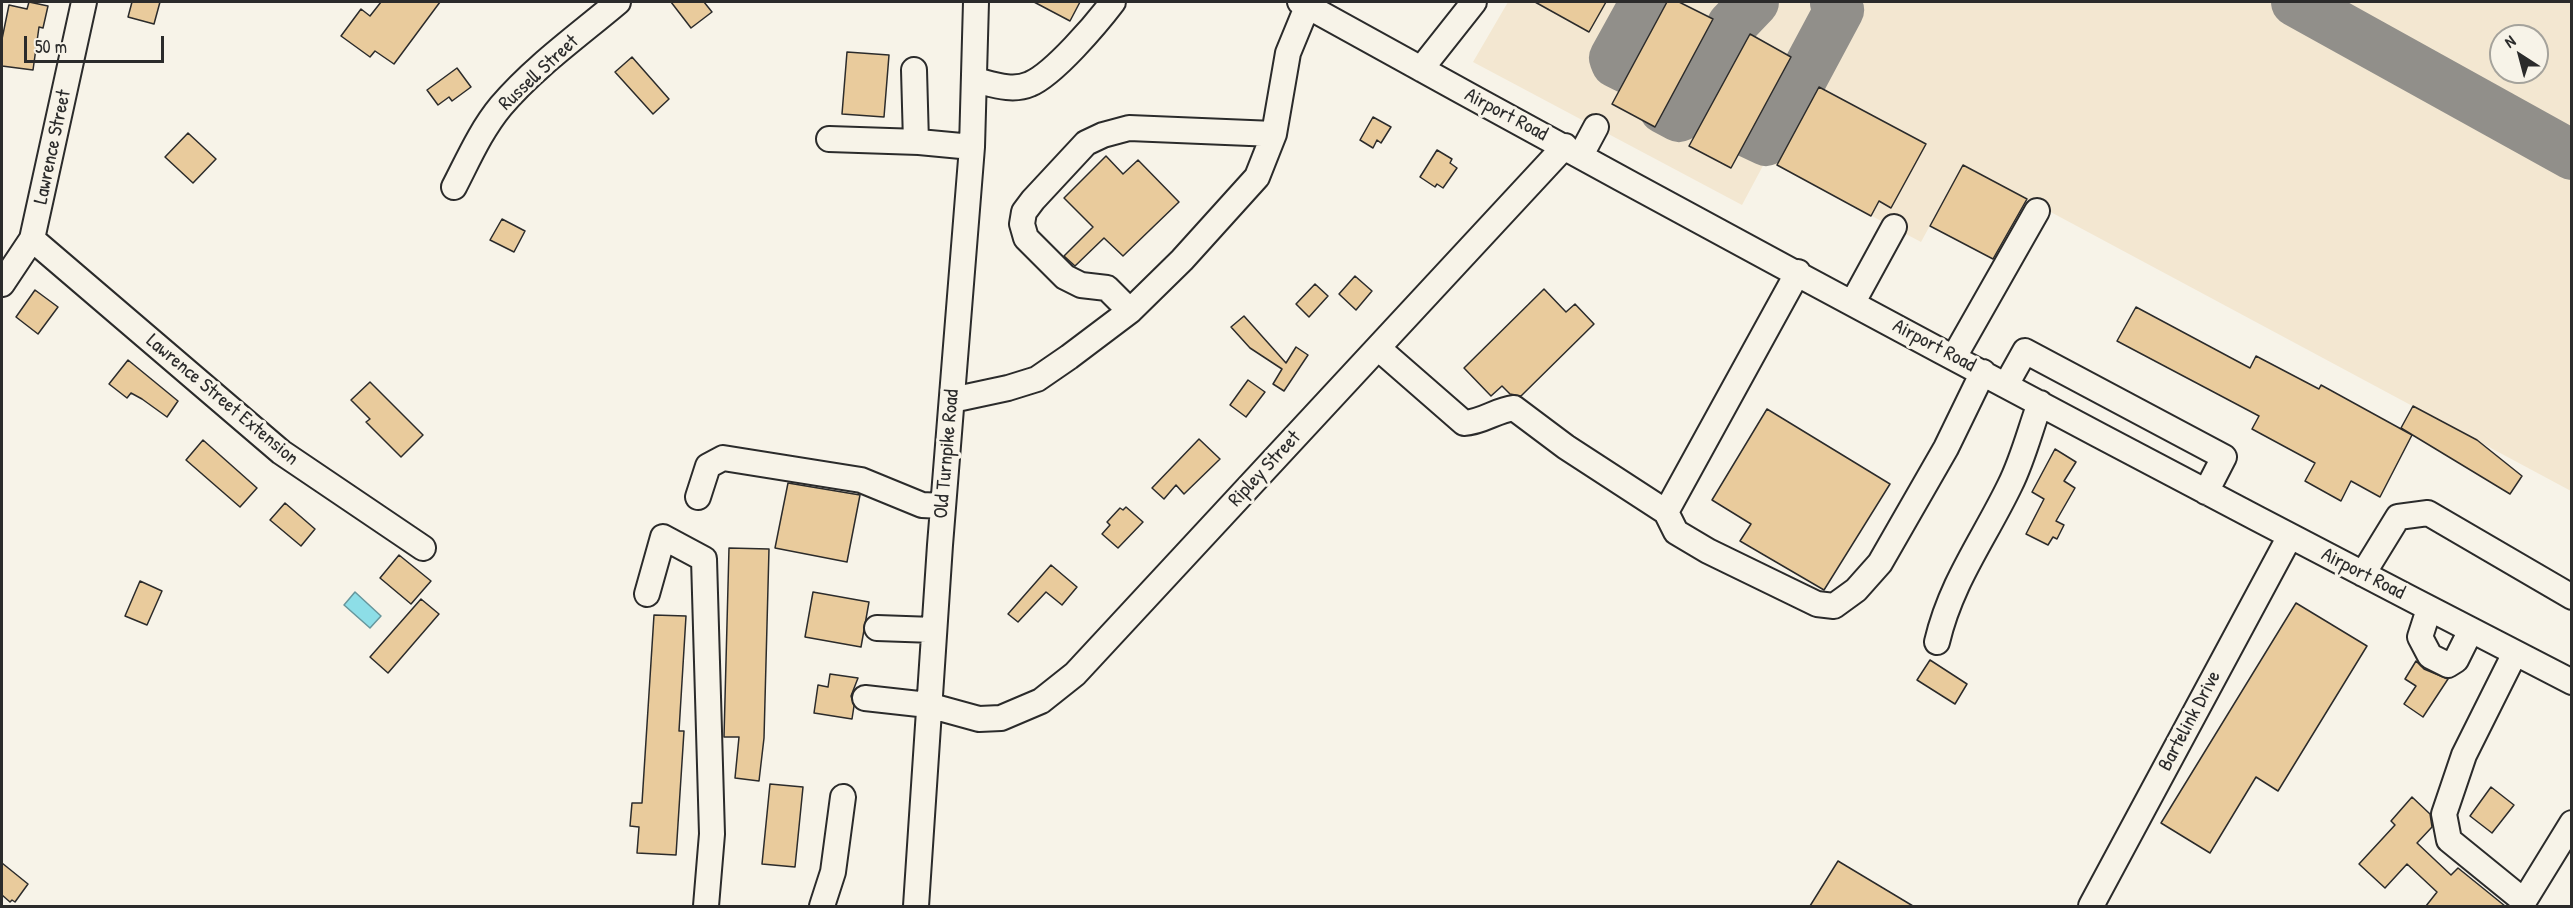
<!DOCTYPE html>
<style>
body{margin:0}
#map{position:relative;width:2573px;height:908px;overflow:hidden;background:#f7f3e8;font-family:"Patrick Hand",sans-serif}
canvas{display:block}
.frame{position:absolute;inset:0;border:3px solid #2b2b2b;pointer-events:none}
.north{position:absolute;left:2489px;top:24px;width:60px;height:60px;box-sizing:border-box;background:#f7f3e8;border:2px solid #a5a39c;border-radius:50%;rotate:324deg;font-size:16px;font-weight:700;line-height:24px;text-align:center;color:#2b2b2b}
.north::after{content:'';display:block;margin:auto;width:21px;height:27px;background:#2b2b2b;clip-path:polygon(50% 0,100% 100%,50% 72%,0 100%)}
.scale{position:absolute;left:24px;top:36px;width:140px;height:27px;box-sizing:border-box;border:3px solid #2b2b2b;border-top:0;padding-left:8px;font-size:18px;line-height:21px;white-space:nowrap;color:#2b2b2b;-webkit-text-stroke:4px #f7f3e8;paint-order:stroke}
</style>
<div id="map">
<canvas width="2573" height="908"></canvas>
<div class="frame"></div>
<div class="north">N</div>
<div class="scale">50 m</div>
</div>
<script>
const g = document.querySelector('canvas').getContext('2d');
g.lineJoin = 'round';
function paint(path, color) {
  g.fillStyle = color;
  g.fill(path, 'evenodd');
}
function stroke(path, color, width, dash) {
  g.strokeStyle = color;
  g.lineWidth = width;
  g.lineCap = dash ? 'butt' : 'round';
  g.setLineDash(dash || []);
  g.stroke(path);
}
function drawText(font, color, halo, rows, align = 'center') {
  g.font = font + ' "Patrick Hand",sans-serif';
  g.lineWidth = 6;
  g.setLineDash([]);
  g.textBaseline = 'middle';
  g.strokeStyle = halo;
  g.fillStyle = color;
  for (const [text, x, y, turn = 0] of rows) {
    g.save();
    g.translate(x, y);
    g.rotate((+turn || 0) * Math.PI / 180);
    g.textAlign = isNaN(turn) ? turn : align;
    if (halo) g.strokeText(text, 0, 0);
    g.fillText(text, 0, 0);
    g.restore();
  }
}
paint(new Path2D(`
 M1508,2H2571V491L1963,165L1921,242L1766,160L1742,205L1473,62ZM2501,36H2537V72H2501Z`), '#f3e7d1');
const water = new Path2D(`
 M355,592L381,616L370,628L344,605Z`);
paint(water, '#8ddee7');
stroke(water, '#66969c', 1.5);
stroke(new Path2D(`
 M2296,2L2572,155
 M1628,69L1616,63L1614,58L1645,2
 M1664,109L1679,117L1683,115L1732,25L1754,2
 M1749,133L1766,141L1770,139L1839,10L1835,3`), '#918f8a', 50);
const building = new Path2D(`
 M29,2L48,6L43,28L39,27L33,70L2,66V39L9,5L27,9Z
 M132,2H160L154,24L128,17Z
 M381,2H440L394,64L375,51L370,57L341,36L361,9L370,16Z
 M671,2H704L712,12L691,28Z
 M1034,2H1080L1070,21Z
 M1535,2H1606L1589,32Z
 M1667,2H1679L1713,19L1655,127L1612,104Z
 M1750,34L1791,57L1731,168L1689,146Z
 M847,52L889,55L884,117L842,114Z
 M632,57L669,99L653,114L615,72Z
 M457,68L471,87L452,101L449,97L438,105L427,90Z
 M1819,87L1926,144L1891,208L1879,201L1871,216L1777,165Z
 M1373,117L1391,127L1381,143L1377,140L1373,148L1360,140Z
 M188,133L216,159L193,183L165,157Z
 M1437,150L1452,159L1450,163L1457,168L1443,188L1437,184L1435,187L1420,177Z
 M1106,156L1123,174L1138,160L1179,202L1123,256L1104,238L1075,266L1064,256L1093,227L1064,198Z
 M1963,165L2027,199L1993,259L1930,226Z
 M502,219L525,231L514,252L490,240Z
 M1355,276L1372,291L1356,310L1339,294Z
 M1315,284L1328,296L1309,317L1296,304Z
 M1544,289L1566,312L1575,304L1594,324L1521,396L1510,394L1502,386L1491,396L1464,368Z
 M35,290L58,307L38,334L16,317Z
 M2136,307L2250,368L2256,356L2319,389L2321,385L2412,435L2380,497L2351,481L2341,501L2305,481L2315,463L2252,429L2259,416L2117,341Z
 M1244,316L1286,363L1296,347L1308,355L1284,391L1273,384L1282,369L1250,348L1231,327Z
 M128,360L178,401L167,417L142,399L131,393L127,398L109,384Z
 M1248,380L1265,392L1246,417L1230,405Z
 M370,382L423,435L401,457L366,422L370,419L351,400Z
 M2413,406L2477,440L2522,476L2510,494L2401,428Z
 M1767,409L1890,484L1824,590L1740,541L1751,524L1712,500Z
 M1199,439L1220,459L1184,494L1176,485L1164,499L1152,488Z
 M203,440L257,488L240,507L186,460Z
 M2055,449L2076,462L2064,481L2075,488L2056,521L2064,525L2057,539L2053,537L2048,545L2026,534L2044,499L2032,492Z
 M788,483L860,495L847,562L775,548Z
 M285,503L315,529L301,546L270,520Z
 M1126,507L1143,522L1118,548L1102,534L1110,525L1107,522L1120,508L1123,510Z
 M729,548L769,549L764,738L759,781L735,778L739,737H724Z
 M399,555L431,581L411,604L380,578Z
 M1051,565L1077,587L1062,605L1046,592L1018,622L1008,614Z
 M140,581L162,591L147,625L125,616Z
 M813,592L869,602L861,647L805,637Z
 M421,599L439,614L388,673L370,657Z
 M2296,603L2367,646L2278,791L2256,777L2210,853L2161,823Z
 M654,615L686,616L679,731H684L676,855L637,853L639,827L630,826L632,803H642Z
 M1930,660L1967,684L1955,704L1917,680Z
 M2416,661L2424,669L2448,679L2423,717L2404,704L2416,686L2405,679Z
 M830,674L858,678L851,696L854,706L852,719L814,713L818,685L828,687Z
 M770,784L803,787L795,867L762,864Z
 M2491,787L2514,805L2492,833L2470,816Z
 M2412,797L2430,814L2432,827L2417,843L2451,875L2458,868L2505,906H2426L2437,892L2407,864L2385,888L2359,864L2395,825L2391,821Z
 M1838,861L1913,906H1810Z
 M2,863L28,884L15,902L12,900L10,902L2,895Z`);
paint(building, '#e9cb9c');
stroke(building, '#2b2b2b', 1.5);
const minor = new Path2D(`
 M1300,2C1720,235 2144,462 2572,682
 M1421,69L1474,2
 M914,70L916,142
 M975,80C992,84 1012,92 1030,84C1054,74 1097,23 1113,2
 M829,139L919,142L972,147
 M1581,155L1596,127
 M454,187C468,160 481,130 501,106C534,67 579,35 618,2
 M32,239L281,452L423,548
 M1798,272L1666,512L1676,532L1708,551L1817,604L1834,606L1856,590L1880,563L1946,448L1983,372
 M2,284L32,239L84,2
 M1853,302L1894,227
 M1130,311L1107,288L1081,285L1065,277L1026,238L1022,224L1024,212L1033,200L1086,143L1103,135L1129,128L1274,134
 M1378,348L1464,423C1483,422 1496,410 1514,408L1566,447L1666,512
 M1954,357L2037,211
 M2006,385L2025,351L2224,457L2206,492
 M952,400L1008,388L1037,379L1069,357L1130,311L1182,260L1257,177L1274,134L1288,53L1309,2
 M698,497L708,466L723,458L861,480L922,505L943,506
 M2363,574L2398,517L2428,513L2572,597
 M647,594L663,537L704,559L712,834L706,906
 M2429,609L2420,637L2430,656L2448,665L2456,660L2471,630
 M877,628L934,630
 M1937,642C1951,582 1984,539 2010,485C2023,459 2030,430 2040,403
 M2515,653L2464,755L2444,814L2449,840L2524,901L2572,823
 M865,698L928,705L979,719L1001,718L1041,701L1075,674L1565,146
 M822,906L833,872L843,797
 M916,906L940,545L972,147L976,2
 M2091,906L2290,536`);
stroke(minor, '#2b2b2b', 28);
stroke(minor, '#f7f3e8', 24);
drawText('20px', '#2b2b2b', '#f7f3e8', [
 ["Russell Street",539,73,-43],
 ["Airport Road",1506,115,28],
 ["Lawrence Street",53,147,-78],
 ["Airport Road",1934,346,28],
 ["Lawrence Street Extension",222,400,40],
 ["Old Turnpike Road",947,454,-85],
 ["Ripley Street",1265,469,-47],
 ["Airport Road",2363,574,27],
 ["Bartelink Drive",2190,721,-62]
]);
</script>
